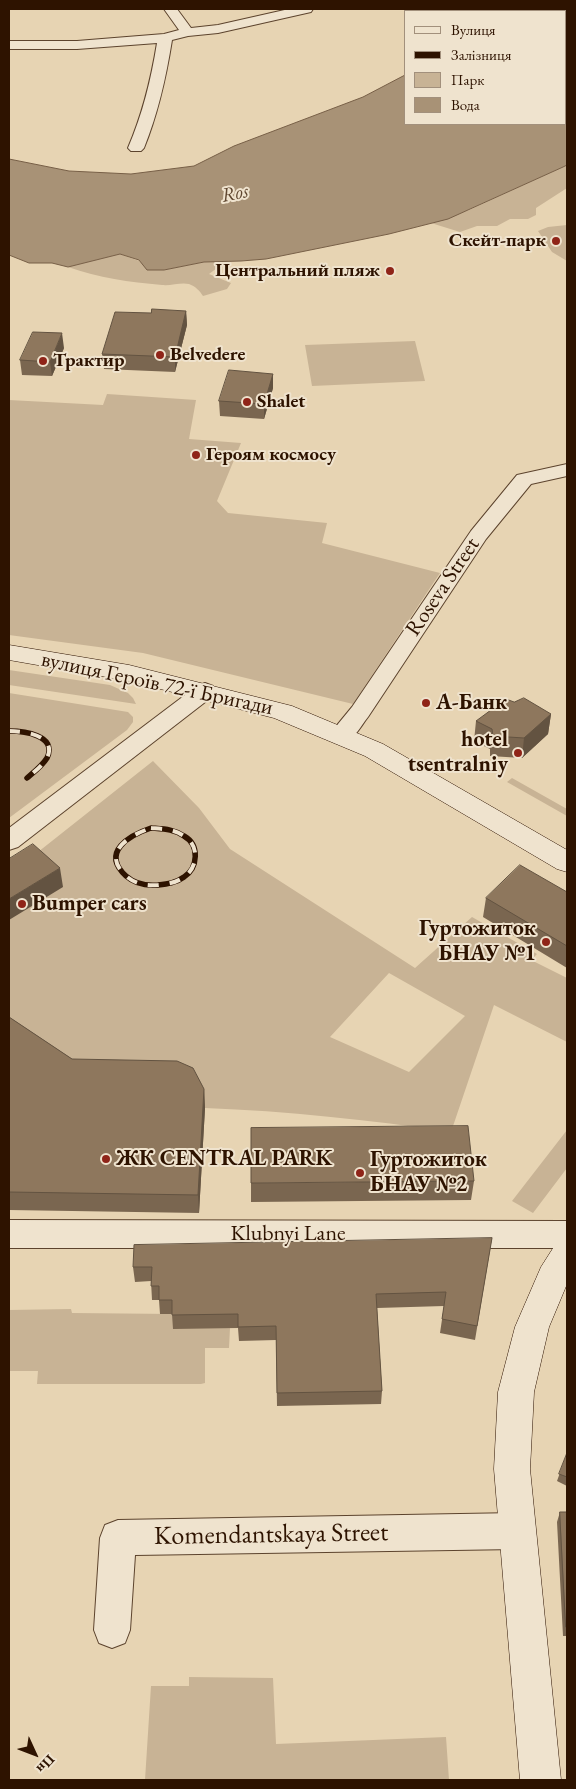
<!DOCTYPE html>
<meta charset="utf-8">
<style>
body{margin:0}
#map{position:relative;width:576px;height:1789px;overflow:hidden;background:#e7d4b3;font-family:"EB Garamond",serif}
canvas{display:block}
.frame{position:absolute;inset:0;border:10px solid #2e1300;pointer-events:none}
.legend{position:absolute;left:404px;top:10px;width:162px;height:115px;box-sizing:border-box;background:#efe3ce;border:1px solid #a2907c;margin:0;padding:6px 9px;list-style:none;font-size:15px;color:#2e1300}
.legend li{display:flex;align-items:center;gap:10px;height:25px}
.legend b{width:25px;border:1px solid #a2907c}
.north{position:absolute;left:10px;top:1729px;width:50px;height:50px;-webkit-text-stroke:4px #efe3ce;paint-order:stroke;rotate:133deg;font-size:14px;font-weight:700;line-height:20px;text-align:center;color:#2e1300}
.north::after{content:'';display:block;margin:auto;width:18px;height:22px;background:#2e1300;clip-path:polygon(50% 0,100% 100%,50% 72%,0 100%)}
</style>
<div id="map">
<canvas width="576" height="1789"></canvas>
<div class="frame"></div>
<ul class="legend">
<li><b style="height:6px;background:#efe3ce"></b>Вулиця</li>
<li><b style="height:6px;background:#2e1300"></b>Залізниця</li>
<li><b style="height:14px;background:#c8b395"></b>Парк</li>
<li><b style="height:14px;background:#a89276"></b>Вода</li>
</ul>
<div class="north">Пн</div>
</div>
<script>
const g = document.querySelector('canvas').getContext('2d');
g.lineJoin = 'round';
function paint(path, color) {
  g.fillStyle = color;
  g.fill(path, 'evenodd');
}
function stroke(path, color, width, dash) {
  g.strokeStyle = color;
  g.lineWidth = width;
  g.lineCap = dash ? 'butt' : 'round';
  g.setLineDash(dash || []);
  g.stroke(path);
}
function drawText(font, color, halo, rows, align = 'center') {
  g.font = font + ' "EB Garamond",serif';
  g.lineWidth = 4;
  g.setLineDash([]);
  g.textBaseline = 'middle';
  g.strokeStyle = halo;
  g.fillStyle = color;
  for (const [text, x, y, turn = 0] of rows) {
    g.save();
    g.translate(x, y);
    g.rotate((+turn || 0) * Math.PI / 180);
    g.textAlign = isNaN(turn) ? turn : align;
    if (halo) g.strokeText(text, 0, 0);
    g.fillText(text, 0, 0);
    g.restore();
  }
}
paint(new Path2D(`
 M567,165V188L536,208V215L528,219H510L497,226H477L460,232L431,223L469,210Z
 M567,225V261L552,252L538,231L548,227Z
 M120,254L164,270L204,262L219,261L217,268L209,274L231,283L227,289L203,296C200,291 195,286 189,284C181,282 171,286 162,285C129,282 99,278 68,267Z
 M415,341L425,381L312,386L305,345Z
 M107,394L196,400L189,439L241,443L217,501L228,513L327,523L322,543L440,573L353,704L143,653L9,635V400L103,405Z
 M9,670L110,685L128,693L133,698L136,704L9,685Z
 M9,693L128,712L133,717V722L127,730L9,818Z
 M153,761L199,808L230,849L415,968L472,917L537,954L531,960L567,978V1042L494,1005L451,1132C370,1120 287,1111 205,1108L194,1087L75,1078L9,1034V875ZM389,973L465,1016L409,1072L330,1037Z
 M512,778L567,809V816L507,782Z
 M567,1130V1168L533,1213L512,1201Z
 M71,1309L72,1313L174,1314L230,1328L229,1348H205V1383L201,1384H37L38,1371H9V1310Z
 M189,1677L273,1678L276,1744L446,1737L449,1780H145L151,1686H189Z`), '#c8b395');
const water = new Path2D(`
 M539,9H567V165L563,167L448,219L389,234L266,259L241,261L204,262L164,270H147L139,260L120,254L68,267L52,263H29L9,255V159L69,171L131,174L194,166L234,146L363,97L405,75V124H565V11H527Z`);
paint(water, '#a89276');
stroke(water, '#775f47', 1);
const street = new Path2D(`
 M164,9H177L191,28L218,25L289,9H313L311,12L218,33L188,36L172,40C166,78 158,113 144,148L141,151H131L128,148C143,113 151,80 157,43L77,49H9V41H77L164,34L179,30Z
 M567,464V476L531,484L486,539L368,717C357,731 352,746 333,741L329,735L352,707L471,531L517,475Z
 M205,683L213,686L217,691L213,696L18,847L9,850V828L197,686Z
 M9,1220L567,1221V1248H9Z
 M517,1513L530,1519L535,1531L530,1543L517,1549L135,1555L130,1630L125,1643L112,1648L99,1643L94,1630L100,1538L105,1525L118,1520Z`);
const secondary = new Path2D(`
 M9,645L129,665L292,706L383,744L567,850V872L557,869L365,756L274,718L129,681L9,660Z
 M567,1241V1284L549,1327L534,1392L530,1469L561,1780H520L494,1469L498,1392L515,1327L541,1267L555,1245Z`);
stroke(street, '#5c432d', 2);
stroke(secondary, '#2e1300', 1);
paint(street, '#efe3ce');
paint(secondary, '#efe3ce');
const rail = new Path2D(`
 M9,731C23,731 58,735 47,758C42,766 34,772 27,778
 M151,828C163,829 174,829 184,836C200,845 198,868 184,877C176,883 167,884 158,885C146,886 135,884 126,876C100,852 130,835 151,828Z`);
stroke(rail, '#2e1300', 5.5);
stroke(rail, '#efe3ce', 4, [11]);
paint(new Path2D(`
 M186,311L187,325L175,372L104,369L102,354L151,313Z
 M64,348L52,376L22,375L20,360Z
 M273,374V388L264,419L220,416L219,401Z
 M551,714L548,734L522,758L490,756V749L474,741L476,721Z
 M567,892V968L483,917L486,898Z
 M9,1017L72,1059L204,1089L205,1108L199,1213L9,1210Z
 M474,1181L471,1200L251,1202V1183Z
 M492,1238L475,1340L440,1333L444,1306L377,1308L382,1391L381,1404L277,1406L276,1340L239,1341L238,1328L173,1329L172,1314H160L159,1300H152L151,1281L135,1282L133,1267Z
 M567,1453V1486L557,1481Z
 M560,1512H567V1636H563L557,1522Z`), '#7a6650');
paint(new Path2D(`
 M186,311L187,325L175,372V357Z
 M62,333L64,348L52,376L50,362Z
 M273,374V388L264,419V404Z
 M551,714L548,734L522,758L524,738Z
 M60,868L63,887L9,920V899Z
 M204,1089L205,1108L199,1213L198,1195Z`), '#635341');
const building = new Path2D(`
 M152,309L186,311L175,357L102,354L115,312L151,313Z
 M33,332L62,333L50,362L20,360Z
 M229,370L273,374L264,404L219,401Z
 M524,698L551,714L524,738L493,736L492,729L476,721L506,699L514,702Z
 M33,844L60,868L9,899V859Z
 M520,865L567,892V946L486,898Z
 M9,1017L72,1059L177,1061L193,1068L204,1089L198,1195L9,1192Z
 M468,1126L474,1181L251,1183V1128Z
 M492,1238L477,1326L442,1319L446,1292L376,1294L382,1391L277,1393L276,1326L238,1327V1314L172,1315V1300H159V1286H151L152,1267H133L134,1245Z
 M567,1453V1477L559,1474Z
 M560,1512H567V1627H566Z`);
paint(building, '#8e775d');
stroke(building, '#635341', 1);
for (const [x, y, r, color] of [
 [556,241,5,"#8f2418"],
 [390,271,5,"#8f2418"],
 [160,355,5,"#8f2418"],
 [43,361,5,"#8f2418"],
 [247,402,5,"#8f2418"],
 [196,455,5,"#8f2418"],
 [426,703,5,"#8f2418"],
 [518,753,5,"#8f2418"],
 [22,904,5,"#8f2418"],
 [546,942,5,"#8f2418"],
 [106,1159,5,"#8f2418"],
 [360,1173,5,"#8f2418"]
]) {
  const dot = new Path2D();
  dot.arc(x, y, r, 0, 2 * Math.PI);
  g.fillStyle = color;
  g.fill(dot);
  stroke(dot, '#efe3ce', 2);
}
drawText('bold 19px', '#2e1300', '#efe3ce', [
 ["Скейт-парк",546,241,"right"],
 ["Центральний пляж",380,271,"right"],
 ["Belvedere",170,355],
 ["Трактир",53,361],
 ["Shalet",257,402],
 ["Героям космосу",206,455]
], 'left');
drawText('italic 20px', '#5f462f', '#efe3ce', [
 ["Ros",235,194,-11]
]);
drawText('22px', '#2e1300', '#efe3ce', [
 ["Roseva Street",443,587,-56],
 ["вулиця Героїв 72-ї Бригади",157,684,12],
 ["Klubnyi Lane",288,1234]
]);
drawText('bold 22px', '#2e1300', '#efe3ce', [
 ["А-Банк",436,703],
 ["hotel",508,740,"right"],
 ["tsentralniy",508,765,"right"],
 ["Bumper cars",32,904],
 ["Гуртожиток",536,929,"right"],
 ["БНАУ №1",536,954,"right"],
 ["ЖК CENTRAL PARK",116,1159],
 ["Гуртожиток",370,1160],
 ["БНАУ №2",370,1185]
], 'left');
drawText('26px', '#2e1300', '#efe3ce', [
 ["Komendantskaya Street",271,1535,-1]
]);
</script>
